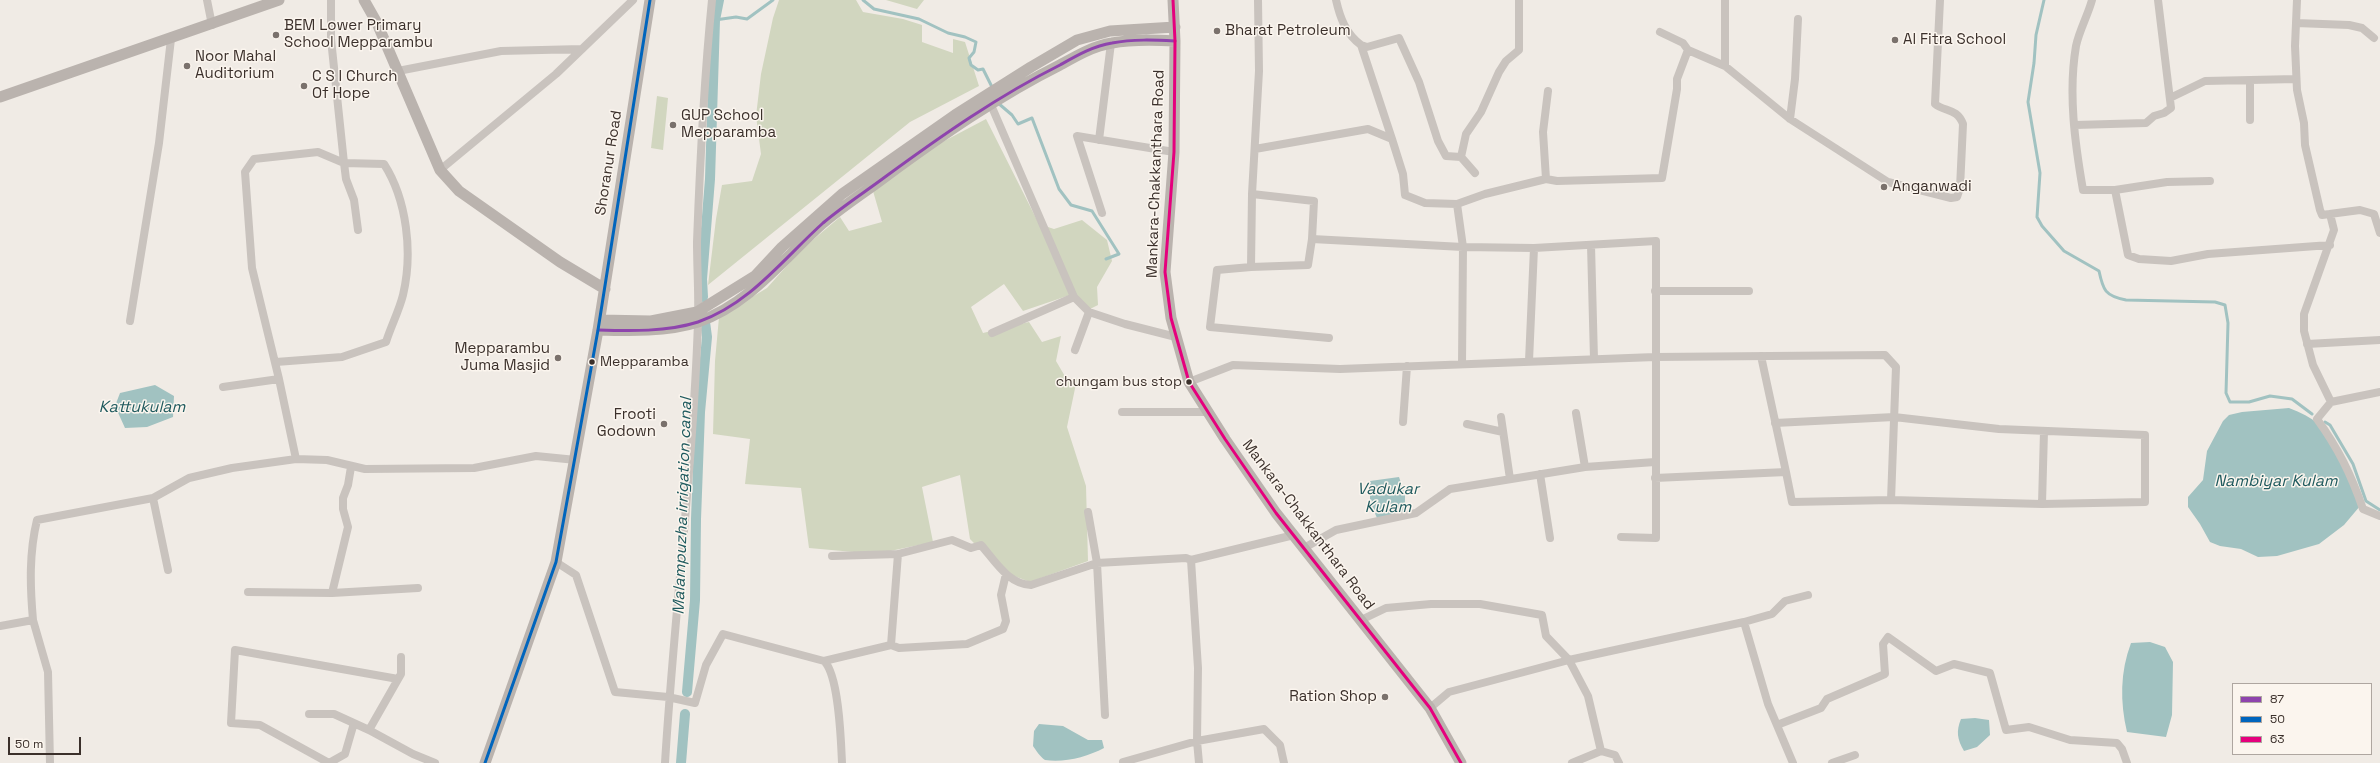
<!DOCTYPE html>
<style>
body{margin:0}
#map{position:relative;width:2380px;height:763px;overflow:hidden;background:#f0ebe5;font-family:"Space Grotesk",sans-serif}
canvas{display:block}
.legend{position:absolute;left:2232px;top:683px;width:140px;height:72px;box-sizing:border-box;background:#fbf5ee;border:1px solid #aea6a0;margin:0;padding:5px 7px;list-style:none;font-size:12px;color:#3b302b}
.legend li{display:flex;align-items:center;gap:8px;height:20px}
.legend b{width:20px;border:1px solid #aea6a0}
.scale{position:absolute;left:8px;top:737px;width:73px;height:18px;box-sizing:border-box;border:2px solid #3b302b;border-top:0;padding-left:5px;font-size:12px;line-height:14px;white-space:nowrap;color:#3b302b;-webkit-text-stroke:3px #fbf5ee;paint-order:stroke}
</style>
<div id="map">
<canvas width="2380" height="763"></canvas>
<ul class="legend">
<li><b style="height:5px;background:#8e44ad"></b>87</li>
<li><b style="height:5px;background:#0065bd"></b>50</li>
<li><b style="height:5px;background:#e5007d"></b>63</li>
</ul>
<div class="scale">50 m</div>
</div>
<script>
const g = document.querySelector('canvas').getContext('2d');
g.lineJoin = 'round';
function paint(path, color) {
  g.fillStyle = color;
  g.fill(path, 'evenodd');
}
function stroke(path, color, width, dash) {
  g.strokeStyle = color;
  g.lineWidth = width;
  g.lineCap = dash ? 'butt' : 'round';
  g.setLineDash(dash || []);
  g.stroke(path);
}
function drawText(font, color, halo, rows, align = 'center') {
  g.font = font + ' "Space Grotesk",sans-serif';
  g.lineWidth = 3;
  g.setLineDash([]);
  g.textBaseline = 'middle';
  g.strokeStyle = halo;
  g.fillStyle = color;
  for (const [text, x, y, turn = 0] of rows) {
    g.save();
    g.translate(x, y);
    g.rotate((+turn || 0) * Math.PI / 180);
    g.textAlign = isNaN(turn) ? turn : align;
    if (halo) g.strokeText(text, 0, 0);
    g.fillText(text, 0, 0);
    g.restore();
  }
}
paint(new Path2D(`
 M779,0H856L863,12L903,19L922,25V42L953,53V39L965,42L979,86L910,122L708,285L716,219L722,185L752,181L761,154L756,116L761,74L773,18Z
 M886,0H924L917,9Z
 M657,96L668,98L663,150L651,148Z
 M986,119L1039,224L1054,229L1082,220L1107,240L1112,261L1097,287L1098,305L1086,311L1073,294L1023,311L1004,284L971,307L983,333L1029,322L1042,342L1061,336L1056,361L1066,378L1077,379L1067,427L1086,486L1088,561L1030,582L1001,571L970,539L960,475L922,487L933,542L876,554L809,548L801,488L745,484L750,439L713,434L715,361L719,317L767,288L801,250L840,217L849,231L882,222L873,191L931,148Z`), '#d1d6bf');
paint(new Path2D(`
 M155,385L174,396L173,417L147,427L125,428L115,406L120,393Z
 M2289,408C2337,425 2349,461 2360,506L2344,525L2319,544L2277,556L2258,557L2241,549L2220,546L2210,542L2200,524L2188,507V497L2203,480L2207,451L2223,421L2229,415L2242,412Z
 M1399,477L1405,495V516L1377,518L1370,502V481Z
 M2150,642L2165,647L2173,662L2172,715L2166,737L2127,732C2120,702 2120,672 2131,643Z
 M1975,718L1989,720L1990,735L1977,747L1964,751C1957,739 1956,731 1961,719Z
 M1039,724L1063,726L1088,740H1102L1104,748C1087,757 1064,763 1045,760C1040,757 1036,750 1033,746L1034,731Z`), '#a1c2c1');
stroke(new Path2D(`
 M863,0L874,9L919,19L948,33L965,37L976,42L974,52L969,58L971,65L978,70L983,69L993,89
 M2044,0L2036,35L2034,63L2028,102L2040,173L2037,217L2042,226L2064,251L2099,271C2103,290 2105,296 2126,300L2215,302L2225,305L2228,323L2226,393L2230,402H2249L2270,396L2292,399L2312,414
 M715,20L736,17L747,19L773,0
 M998,103L1012,115L1018,124L1032,118L1059,189L1071,205L1092,211L1119,254L1106,259
 M2325,422L2330,425L2353,464L2366,501L2380,510`), '#a1c2c1', 3);
stroke(new Path2D(`
 M703,297L702,279L710,179L715,20L719,0
 M687,692L695,600L696,519L700,412L707,337L705,322
 M681,763L685,714`), '#a1c2c1', 10);
stroke(new Path2D(`
 M207,0L212,25
 M1258,0L1259,71L1252,194L1251,267L1217,270L1210,327L1329,338
 M1336,0C1340,18 1346,34 1361,45L1392,139
 M2092,0C2088,15 2079,31 2076,46C2068,93 2075,144 2083,190H2115L2128,255L2139,259L2171,261L2208,254L2330,245
 M2297,0L2295,46L2297,90L2304,123L2305,145L2320,210L2322,215L2360,210L2374,214L2380,233
 M2296,23L2349,25L2362,28L2374,38
 M1660,32L1683,43L1688,50L1725,66L1790,119L1888,182L1951,198L1957,197L1960,188L1963,124C1957,108 1945,112 1935,104L1940,0
 M1361,45L1367,47L1399,38L1419,82L1438,141L1446,156L1461,157
 M1725,66V0
 M398,71L501,51L582,49
 M2170,98L2205,81L2296,79
 M991,105L1074,297L1089,312L1125,324L1176,337
 M1790,119L1795,79L1798,19
 M2250,120V81
 M2075,125L2146,123L2154,116L2164,113L2171,108L2158,0
 M1099,140L1111,43
 M1255,149L1368,129L1392,139L1403,174L1405,195L1425,203L1457,204L1485,194L1546,179L1557,181L1662,178L1677,89V79L1688,50
 M440,170L556,74L633,0
 M1475,173L1461,157L1466,134L1481,112L1499,72L1506,61L1519,50V0
 M1546,179L1543,132L1548,91
 M2115,190L2167,182L2210,181
 M1252,194L1314,201L1312,239
 M1457,204L1463,247L1462,364
 M1102,213L1077,136L1174,152
 M2330,214L2334,230L2304,314V331L2313,365L2331,402L2380,392
 M1591,245L1594,359
 M1251,267L1308,265L1312,239L1463,247L1534,248L1656,241V538L1621,537
 M1655,291H1749
 M130,321L159,143L171,39
 M992,333L1074,297
 M2307,344L2380,340
 M1075,350L1089,312
 M1761,356L1786,472
 M1529,361L1534,248
 M276,362L342,357L386,342C391,326 399,311 403,295C413,253 407,200 384,164L344,163L331,39V0
 M279,379L252,268L245,172L254,159L318,152L344,163L346,179L354,200L358,230
 M1189,382L1233,365L1340,369L1655,357L1885,355L1896,367L1891,500L2042,504L2145,502V435L1999,429L1894,417L1775,423
 M223,387L279,379L296,459L327,460L365,469L474,468L536,456L576,460
 M2331,402L2317,419C2338,448 2351,474 2363,509L2380,516
 M1122,412H1208
 M1576,413L1585,467
 M1501,417L1510,479
 M1403,422L1407,366
 M1467,424L1503,432
 M1540,474L1550,538
 M1655,478L1786,472L1792,502L1891,500
 M153,498L168,570
 M2042,504L2044,431
 M1088,512L1097,563L1105,715
 M1304,548L1336,530L1416,513L1450,489L1585,467L1655,462
 M898,554L891,645L899,648L967,644L1003,629L1006,621L1001,595L1006,574
 M832,556L898,554L952,540L971,548L981,545C995,561 1008,584 1031,585L1097,563L1186,558L1191,560L1294,535
 M1191,560L1198,668L1197,741L1199,763
 M556,562L576,575L615,692L668,697L695,703L706,665L723,634L824,661C839,675 841,741 842,763
 M248,592L332,593L418,588
 M332,593L348,527L343,509V498L348,485L351,467
 M33,620L48,672L50,763
 M1361,620L1386,608L1431,604H1480L1542,615L1546,636L1569,660L1588,696L1601,751L1572,763
 M1744,622L1768,704L1793,763
 M0,626L33,620C30,586 29,553 37,520L153,498L189,478L232,468L296,459
 M401,657V674L369,730L413,754L435,763
 M824,661L891,645
 M1430,708L1449,692L1569,660L1744,622L1772,614L1785,601L1808,595
 M309,714H334L369,730
 M1777,725L1821,708L1827,699L1885,674L1883,644L1888,637L1936,671L1954,664L1990,673L2006,730L2029,727L2070,740L2117,743L2122,749L2127,763
 M1601,751L1615,755L1619,763
 M1123,762L1197,741L1264,729L1280,745L1284,763
 M329,763L260,725L231,723L235,650L398,679
 M329,763L345,754L354,723
 M665,763C674,616 693,469 698,322C699,296 697,268 697,242C700,161 704,80 712,0
 M1832,763L1855,755`), '#c9c3be', 8);
stroke(new Path2D(`
 M364,0L377,23L440,170L459,191L560,262L605,289
 M1173,0L1175,41L1174,152L1165,272L1171,318L1189,382L1225,439L1276,513L1430,708L1461,763
 M0,97L279,0
 M600,320L651,321L697,312L755,276L782,247L842,194L955,115L1031,67L1077,40L1110,31L1175,27
 M598,330C630,331 667,332 698,322C750,304 784,258 823,223C843,206 865,192 885,177C941,136 998,96 1060,65C1076,56 1093,46 1112,43C1133,39 1155,40 1175,41
 M485,763L556,562L598,330L650,0`), '#bab3ae', 11);
stroke(new Path2D(`
 M598,330C630,331 667,332 698,322C750,304 784,258 823,223C843,206 865,192 885,177C941,136 998,96 1060,65C1076,56 1093,46 1112,43C1133,39 1155,40 1175,41`), '#8e44ad', 3);
stroke(new Path2D(`
 M485,763L556,562L598,330L650,0`), '#0065bd', 3);
stroke(new Path2D(`
 M1173,0L1175,41L1174,152L1165,272L1171,318L1189,382L1225,439L1276,513L1430,708L1461,763`), '#e5007d', 3);
for (const [x, y, r, color] of [
 [1217,31,4,"#7a716c"],
 [276,35,4,"#7a716c"],
 [1895,40,4,"#7a716c"],
 [187,66,4,"#7a716c"],
 [304,86,4,"#7a716c"],
 [673,125,4,"#7a716c"],
 [1884,187,4,"#7a716c"],
 [558,358,4,"#7a716c"],
 [592,362,3.5,"#3b302b"],
 [1189,382,3.5,"#3b302b"],
 [664,424,4,"#7a716c"],
 [1385,697,4,"#7a716c"]
]) {
  const dot = new Path2D();
  dot.arc(x, y, r, 0, 2 * Math.PI);
  g.fillStyle = color;
  g.fill(dot);
  stroke(dot, '#fbf5ee', 1.5);
}
drawText('14px', '#3b302b', '#fbf5ee', [
 ["Mepparamba",600,362],
 ["chungam bus stop",1182,382,"right"]
], 'left');
drawText('15px', '#3b302b', '#fbf5ee', [
 ["BEM Lower Primary",284,26],
 ["School Mepparambu",284,43],
 ["Bharat Petroleum",1225,31],
 ["Al Fitra School",1903,40],
 ["Noor Mahal",195,57],
 ["Auditorium",195,74],
 ["C S I Church",312,77],
 ["Of Hope",312,94],
 ["GUP School",681,116],
 ["Mepparamba",681,133],
 ["Anganwadi",1892,187],
 ["Mepparambu",550,349,"right"],
 ["Juma Masjid",550,366,"right"],
 ["Frooti",656,415,"right"],
 ["Godown",656,432,"right"],
 ["Ration Shop",1377,697,"right"]
], 'left');
drawText('15px', '#3b302b', '#fbf5ee', [
 ["Shoranur Road",609,163,-81],
 ["Mankara-Chakkanthara Road",1156,174,-88],
 ["Mankara-Chakkanthara Road",1308,525,53]
]);
drawText('italic 16px', '#1f5a5e', '#fbf5ee', [
 ["Kattukulam",142,408],
 ["Nambiyar Kulam",2276,482],
 ["Vadukar",1388,490],
 ["Kulam",1388,508],
 ["Malampuzha irrigation canal",683,506,-88]
]);
</script>
